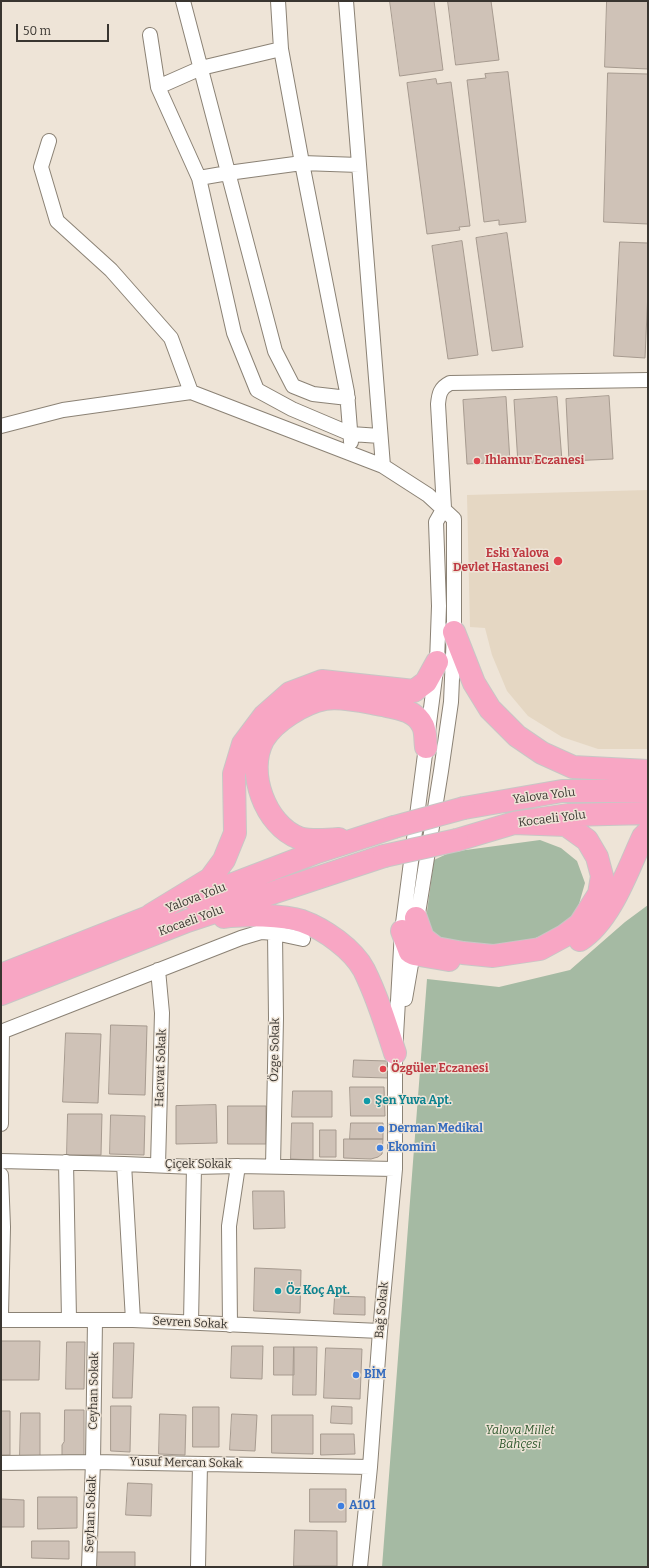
<!DOCTYPE html>
<meta charset="utf-8">
<style>
body{margin:0}
#map{position:relative;width:649px;height:1568px;overflow:hidden;background:#eee4d7;font-family:Bitter,serif}
canvas{display:block}
.frame{position:absolute;inset:0;border:2px solid #393530;pointer-events:none}
.scale{position:absolute;left:16px;top:24px;width:93px;height:18px;box-sizing:border-box;border:2px solid #393530;border-top:0;padding-left:5px;font-size:12px;line-height:14px;white-space:nowrap;color:#393530;-webkit-text-stroke:3px #eee4d7;paint-order:stroke}
</style>
<div id="map">
<canvas width="649" height="1568"></canvas>
<div class="frame"></div>
<div class="scale">50 m</div>
</div>
<script>
const g = document.querySelector('canvas').getContext('2d');
g.lineJoin = 'round';
function paint(path, color) {
  g.fillStyle = color;
  g.fill(path, 'evenodd');
}
function stroke(path, color, width, dash) {
  g.strokeStyle = color;
  g.lineWidth = width;
  g.lineCap = dash ? 'butt' : 'round';
  g.setLineDash(dash || []);
  g.stroke(path);
}
function drawText(font, color, halo, rows, align = 'center') {
  g.font = font + ' Bitter,serif';
  g.lineWidth = 3;
  g.setLineDash([]);
  g.textBaseline = 'middle';
  g.strokeStyle = halo;
  g.fillStyle = color;
  for (const [text, x, y, turn = 0] of rows) {
    g.save();
    g.translate(x, y);
    g.rotate((+turn || 0) * Math.PI / 180);
    g.textAlign = isNaN(turn) ? turn : align;
    if (halo) g.strokeText(text, 0, 0);
    g.fillText(text, 0, 0);
    g.restore();
  }
}
paint(new Path2D(`
 M648,490V749H598L562,737L528,716L507,691L492,655L485,628L470,627L467,495Z`), '#e5d7c3');
paint(new Path2D(`
 M540,840L561,848L577,861L585,883L579,904L572,919L547,934L515,945L487,950L449,944L425,926L434,860L451,852Z
 M648,905V1567H382L427,979L499,987L570,970L625,922Z`), '#a5baa3');
const building = new Path2D(`
 M390,1H434L443,70L400,76Z
 M448,1H491L499,60L456,65Z
 M607,1H648V69L605,67Z
 M508,72L526,222L499,225V220L484,222L467,80L486,78L485,74Z
 M608,73L648,74V224L604,222Z
 M436,79L437,84L451,82L470,226L459,227L460,230L427,234L407,83Z
 M507,233L523,347L492,351L476,238Z
 M462,241L478,355L448,359L432,246Z
 M620,242L648,243V291L645,358L614,356Z
 M609,396L613,459L569,461L566,399Z
 M506,397L510,462L467,464L463,400Z
 M557,397L562,461L518,464L514,400Z
 M111,1025L147,1026L145,1095L109,1094Z
 M66,1033L101,1034L98,1103L63,1102Z
 M354,1060L388,1061V1078L353,1077Z
 M350,1087H384L385,1116H351Z
 M293,1091H332V1117H292Z
 M216,1105L217,1143L176,1144V1106Z
 M228,1106H266V1144H228Z
 M68,1114H102L101,1155H67Z
 M111,1115L145,1116L144,1155L110,1154Z
 M292,1123H313V1160L291,1159Z
 M351,1123H383V1139H350Z
 M320,1130H336V1157H320Z
 M344,1139H383L382,1154L378,1157L371,1159L344,1158Z
 M253,1191H284L285,1228L254,1229Z
 M255,1268L301,1270L300,1313L254,1311Z
 M335,1296L365,1297V1315L334,1314Z
 M1,1341H40L39,1380H1Z
 M67,1342H85L84,1389H66Z
 M114,1343H134L132,1398H113Z
 M232,1346H263L262,1379L231,1378Z
 M274,1347H294V1375H274Z
 M294,1347H317L316,1395H293Z
 M326,1348L362,1349L360,1399L324,1398Z
 M111,1406H131L130,1452L111,1451Z
 M332,1406L352,1407V1424L331,1423Z
 M193,1407H219V1447H193Z
 M65,1410H84V1457H62V1445L64,1442Z
 M1,1411H10V1455H1Z
 M21,1413H40V1456H20Z
 M160,1414L186,1415L185,1455L159,1454Z
 M232,1414L257,1415L255,1451L230,1450Z
 M272,1415H313V1454L272,1453Z
 M321,1434H354L355,1454L321,1455Z
 M128,1483L152,1484L151,1516L126,1515Z
 M310,1489H346V1522H310Z
 M38,1497H77V1528L38,1529Z
 M1,1499L24,1500V1527H1Z
 M295,1530L337,1531V1566H294Z
 M32,1541H69V1559L32,1558Z
 M95,1552H135V1567H95Z`);
paint(building, '#cfc2b7');
stroke(building, '#a69a8f', 1);
const minor = new Path2D(`
 M183,1L275,351L293,386L313,394L348,398
 M278,1L281,49L302,163L347,392L351,442
 M346,1L383,466
 M150,35L158,87L199,178L234,333L257,390L292,409L351,434L380,436
 M158,87L201,68L281,49
 M49,141L41,167L57,221L111,270L171,338L191,392
 M199,178L228,173L302,163L359,165
 M1,426L63,410L191,392L383,466L428,495L454,519V632L451,702L441,771L416,926
 M405,999L414,947
 M1,1032L241,938L261,932L275,933L303,939
 M1,1124L2,1031
 M1,1161L124,1164L194,1167L238,1166L395,1169
 M66,1162L69,1319
 M124,1164L133,1320
 M158,1165L162,1013L158,970
 M273,1166L276,1018L275,933
 M1,1175L3,1227L1,1314
 M1,1320H133L380,1331
 M191,1322L194,1167
 M230,1325L229,1226L238,1166
 M1,1463L93,1462L370,1467
 M89,1567L93,1462L95,1320
 M198,1567L200,1464
 M360,1567L370,1467L380,1331L395,1169V1053L402,931L437,662L439,606L436,522L444,508L438,404C439,394 440,388 450,383L648,380`);
const trunk = new Path2D(`
 M454,632L474,683L490,709L517,736L542,753L573,767L648,771
 M464,808L562,791H648
 M339,839C328,840 309,841 299,838C265,825 246,772 263,740C274,721 304,703 325,699C342,696 365,702 382,705C397,708 416,710 423,726C426,732 425,741 426,747
 M457,840L514,823L568,815L648,813
 M194,899L317,852L394,827
 M151,915L210,879L224,860L235,833L234,774L243,744L264,716L290,693L322,681L414,691L426,682L437,662
 M224,917C243,914 284,915 302,921C324,929 353,949 364,970C377,996 386,1025 395,1053
 M416,918L423,938L436,948L463,953L493,956L540,949L564,936L580,924L599,894L602,876L597,857L587,840L566,825L514,823
 M402,931L410,952L414,954L449,960
 M580,940C611,920 628,869 643,837L648,832
 M1,975L164,911
 M1,994L187,921L384,856`);
stroke(minor, '#8b8275', 16);
stroke(trunk, '#c8c6c5', 24);
stroke(minor, '#fff', 14);
stroke(trunk, '#f8a6c4', 22);
const trunkBridge = new Path2D(`
 M394,827L464,808
 M384,856L457,840`);
stroke(trunkBridge, '#c8c6c5', 24, []);
stroke(trunkBridge, '#f8a6c4', 22);
for (const [x, y, r, color] of [
 [477,461,4,"#e0444e"],
 [558,561,5,"#e0444e"],
 [383,1069,4,"#e0444e"],
 [367,1101,4,"#0f9aa8"],
 [381,1129,4,"#3f7fe0"],
 [380,1148,4,"#3f7fe0"],
 [278,1291,4,"#0f9aa8"],
 [356,1375,4,"#3f7fe0"],
 [341,1506,4,"#3f7fe0"]
]) {
  const dot = new Path2D();
  dot.arc(x, y, r, 0, 2 * Math.PI);
  g.fillStyle = color;
  g.fill(dot);
  stroke(dot, '#eee4d7', 1.5);
}
drawText('bold 12px', '#be3a42', '#eee4d7', [
 ["Ihlamur Eczanesi",485,461],
 ["Eski Yalova",549,554,"right"],
 ["Devlet Hastanesi",549,568,"right"],
 ["Özgüler Eczanesi",391,1069]
], 'left');
drawText('12px', '#393530', '#eee4d7', [
 ["Yalova Yolu",544,796,-7],
 ["Kocaeli̇ Yolu",552,819,-7],
 ["Yalova Yolu",196,898,-21],
 ["Kocaeli̇ Yolu",191,921,-20],
 ["Özge Sokak",275,1050,-89],
 ["Hacıvat Sokak",161,1068,-88],
 ["Çiçek Sokak",198,1165],
 ["Bağ Sokak",382,1310,-85],
 ["Sevren Sokak",190,1323,3],
 ["Ceyhan Sokak",94,1391,-89],
 ["Yusuf Mercan Sokak",186,1463,1],
 ["Seyhan Sokak",91,1514,-88]
]);
drawText('bold 12px', '#0d838f', '#eee4d7', [
 ["Şen Yuva Apt.",375,1101],
 ["Öz Koç Apt.",286,1291]
], 'left');
drawText('bold 12px', '#366cbe', '#eee4d7', [
 ["Derman Medikal",389,1129],
 ["Ekomini",388,1148],
 ["BİM",364,1375],
 ["A101",349,1506]
], 'left');
drawText('italic 12px', '#2f582d', '#eee4d7', [
 ["Yalova Millet",520,1431],
 ["Bahçesi",520,1445]
]);
</script>
